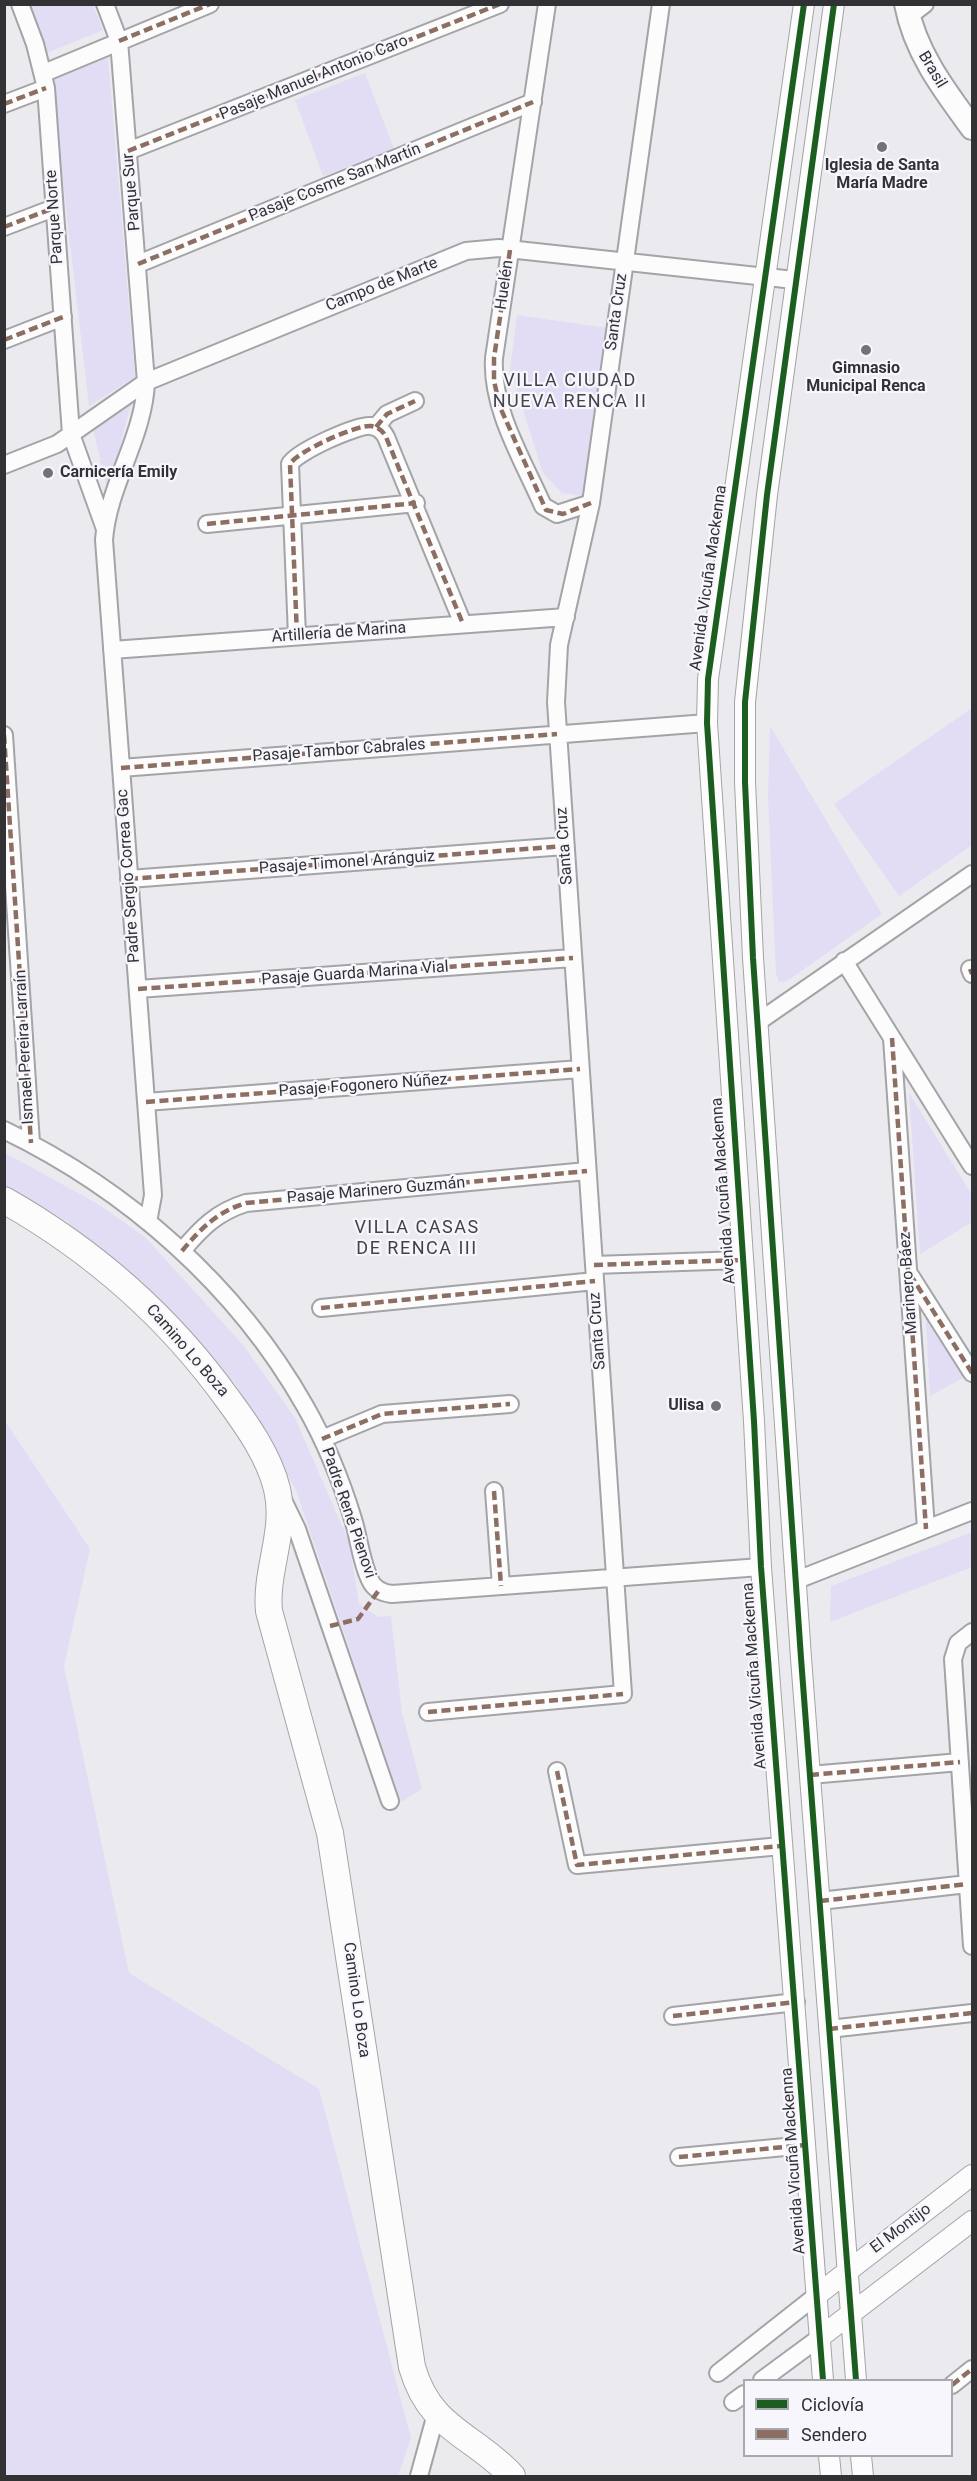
<!DOCTYPE html>
<meta charset="utf-8">
<style>
body{margin:0}
#map{position:relative;width:977px;height:2481px;overflow:hidden;background:#ebeaef;font-family:Roboto,sans-serif}
canvas{display:block}
.frame{position:absolute;inset:0;border:6px solid #323235;pointer-events:none}
.legend{position:absolute;left:743px;top:2379px;width:210px;height:78px;box-sizing:border-box;background:#f8f6fd;border:2px solid #a9a8ad;margin:0;padding:8px 10px;list-style:none;font-size:18px;color:#323235}
.legend li{display:flex;align-items:center;gap:12px;height:30px}
.legend b{width:30px;border:2px solid #a9a8ad}
</style>
<div id="map">
<canvas width="977" height="2481"></canvas>
<div class="frame"></div>
<ul class="legend">
<li><b style="height:8px;background:#1b5e20"></b>Ciclovía</li>
<li><b style="height:8px;background:#8d6e63"></b>Sendero</li>
</ul>
</div>
<script>
const g = document.querySelector('canvas').getContext('2d');
g.lineJoin = 'round';
function paint(path, color) {
  g.fillStyle = color;
  g.fill(path, 'evenodd');
}
function stroke(path, color, width, dash) {
  g.strokeStyle = color;
  g.lineWidth = width;
  g.lineCap = dash ? 'butt' : 'round';
  g.setLineDash(dash || []);
  g.stroke(path);
}
function drawText(font, color, halo, rows, align = 'center') {
  g.font = font + ' Roboto,sans-serif';
  g.lineWidth = 4.5;
  g.setLineDash([]);
  g.textBaseline = 'middle';
  g.strokeStyle = halo;
  g.fillStyle = color;
  for (const [text, x, y, turn = 0] of rows) {
    g.save();
    g.translate(x, y);
    g.rotate((+turn || 0) * Math.PI / 180);
    g.textAlign = isNaN(turn) ? turn : align;
    if (halo) g.strokeText(text, 0, 0);
    g.fillText(text, 0, 0);
    g.restore();
  }
}
paint(new Path2D(`
 M27,5H93L103,30L47,53Z
 M108,57L135,377L89,406L51,81Z
 M365,73L394,149L323,176L295,100Z
 M517,315L607,328L584,496L562,493L543,473L510,369Z
 M131,404L108,492L93,429Z
 M972,708V845L899,896L834,804Z
 M770,726L882,914L787,981L779,982L776,973L768,797Z
 M909,1093L972,1195V1222L920,1254Z
 M5,1153L98,1204L145,1237L244,1346L295,1418L349,1542L359,1604L378,1617L391,1616L402,1713L422,1789L401,1802L296,1490L237,1386L149,1291L65,1220L5,1186Z
 M925,1306L965,1377L930,1396Z
 M5,1421L90,1549L64,1666L129,1973L319,2089L411,2438L398,2476H5Z
 M972,1532V1567L830,1622L831,1586Z`), '#e2ddf4');
const minor = new Path2D(`
 M20,4L35,44L46,88L71,434L105,529
 M105,4L119,41L146,382C144,437 108,485 104,540L153,1195L148,1222
 M547,4L494,358C491,409 523,460 543,506L557,514L591,503
 M908,17L925,4
 M44,73L210,4
 M4,104L46,88
 M128,151L500,4
 M4,227L54,208
 M138,264L533,102
 M4,340L63,317
 M376,427L387,414L415,401
 M4,465L57,444L146,382L466,251L499,248L794,280
 M207,524L416,503
 M297,636L290,464C296,452 358,424 371,426C378,427 383,431 386,437L463,624
 M112,650L566,617
 M4,735L31,1143
 M121,768L707,723
 M129,879L565,846
 M844,961L972,1166
 M970,969L972,974
 M138,989L573,958
 M758,1022L972,874
 M892,1038L926,1529
 M146,1102L580,1069
 M4,1130C128,1190 237,1286 305,1406C325,1441 341,1480 353,1519C359,1538 361,1562 370,1580C374,1589 383,1593 392,1594L761,1567
 M182,1251C201,1228 217,1212 246,1203L587,1171
 M594,1265L742,1260
 M910,1275L972,1373
 M321,1308L595,1281
 M322,1439L382,1414L510,1404
 M494,1491L501,1586
 M283,1500L297,1529L390,1801
 M797,1580L972,1511
 M972,1632L958,1643L953,1659L972,1946
 M428,1712L623,1694L556,702L559,645L591,503L661,4
 M557,1771L577,1865L781,1846
 M810,1775L960,1762
 M820,1901L967,1884
 M673,2016L796,2002
 M829,2029L972,2013
 M679,2157L806,2145
 M718,2373L817,2295
 M762,2380L819,2338
 M952,2385L972,2369
 M733,2402L744,2394
 M419,2476L436,2414`);
const tertiary = new Path2D(`
 M804,4L708,679L707,723L754,1421L761,1567L823,2380
 M834,4L767,495L745,702V782L753,958L801,1658L856,2380
 M817,2295L972,2175
 M819,2338L972,2221
 M829,2456L831,2476
 M861,2456L863,2476`);
const secondary = new Path2D(`
 M906,4C915,52 944,90 972,128`);
const primary = new Path2D(`
 M4,1200C94,1251 167,1315 227,1398C247,1425 269,1456 277,1489C287,1531 265,1570 269,1611L330,1833L412,2367C430,2430 473,2434 512,2476`);
stroke(minor, '#a4a3a6', 20);
stroke(tertiary, '#a4a3a6', 22);
stroke(secondary, '#a4a3a6', 26);
stroke(primary, '#a4a3a6', 28);
stroke(minor, '#fcfcfd', 16);
stroke(tertiary, '#fcfcfd', 20);
stroke(secondary, '#fcfcfd', 22);
stroke(primary, '#fcfcfd', 26);
stroke(new Path2D(`
 M119,41L210,4
 M4,104L46,88
 M128,151L500,4
 M4,227L54,208
 M510,250L494,358V381L500,407L546,510L563,514L591,503
 M138,264L533,102
 M4,340L63,317
 M376,427L387,414L415,401
 M207,524L416,503
 M297,636L290,464C296,452 358,424 371,426C378,427 383,431 386,437L463,624
 M4,735L31,1143
 M121,768L557,734
 M129,879L565,846
 M970,969L972,974
 M138,989L573,958
 M892,1038L926,1529
 M146,1102L580,1069
 M182,1251C201,1228 217,1212 246,1203L587,1171
 M594,1265L742,1260
 M910,1274L972,1373
 M321,1308L595,1281
 M322,1439L382,1414L510,1404
 M494,1491L501,1586
 M330,1626L358,1619L379,1590
 M428,1712L623,1694
 M557,1771L577,1865L781,1846
 M810,1775L960,1762
 M820,1901L967,1884
 M673,2016L796,2002
 M829,2029L972,2013
 M679,2157L806,2145
 M952,2385L972,2369`), '#8d6e63', 4.5, [9, 4.5]);
stroke(new Path2D(`
 M804,4L708,679L707,723L754,1421L761,1567L823,2380
 M834,4L767,495L745,702V782L753,958L801,1658L856,2380`), '#1b5e20', 6);
for (const [x, y, r, color] of [
 [882,147,6,"#737276"],
 [866,350,6,"#737276"],
 [48,473,6,"#737276"],
 [716,1406,6,"#737276"]
]) {
  const dot = new Path2D();
  dot.arc(x, y, r, 0, 2 * Math.PI);
  g.fillStyle = color;
  g.fill(dot);
  stroke(dot, '#f8f6fd', 2);
}
drawText('16px', '#323235', '#f8f6fd', [
 ["Brasil",932,70,59],
 ["Pasaje Manuel Antonio Caro",314,78,-22],
 ["Pasaje Cosme San Martín",335,183,-22],
 ["Parque Sur",132,192,-95],
 ["Parque Norte",55,217,-94],
 ["Campo de Marte",382,285,-22],
 ["Huelén",505,285,-82],
 ["Santa Cruz",617,312,-82],
 ["Avenida Vicuña Mackenna",709,578,-82],
 ["Artillería de Marina",339,633,-4],
 ["Pasaje Tambor Cabrales",339,751,-4],
 ["Santa Cruz",565,846,-94],
 ["Pasaje Timonel Aránguiz",347,863,-4],
 ["Padre Sergio Correa Gac",129,876,-94],
 ["Pasaje Guarda Marina Vial",355,974,-4],
 ["Ismael Pereira Larraín",25,1047,-93],
 ["Pasaje Fogonero Núñez",363,1086,-4],
 ["Pasaje Marinero Guzmán",376,1191,-5],
 ["Avenida Vicuña Mackenna",724,1191,-94],
 ["Marinero Báez",909,1283,-94],
 ["Santa Cruz",598,1331,-94],
 ["Camino Lo Boza",187,1351,49],
 ["Padre René Pienovi",348,1513,71],
 ["Avenida Vicuña Mackenna",755,1676,-94],
 ["Camino Lo Boza",356,2000,82],
 ["Avenida Vicuña Mackenna",794,2161,-94],
 ["El Montijo",901,2229,-37]
]);
drawText('bold 16px', '#323235', '#f8f6fd', [
 ["Iglesia de Santa",882,166],
 ["María Madre",882,184],
 ["Gimnasio",866,369],
 ["Municipal Renca",866,387],
 ["Carnicería Emily",60,473,"left"],
 ["Ulisa",704,1406,"right"]
]);
g.letterSpacing = '1.5px';
drawText('18px', '#434247', '#f8f6fd', [
 ["VILLA CIUDAD",570,381],
 ["NUEVA RENCA II",570,402],
 ["VILLA CASAS",417,1228],
 ["DE RENCA III",417,1249]
]);
g.letterSpacing = '0px';
</script>
